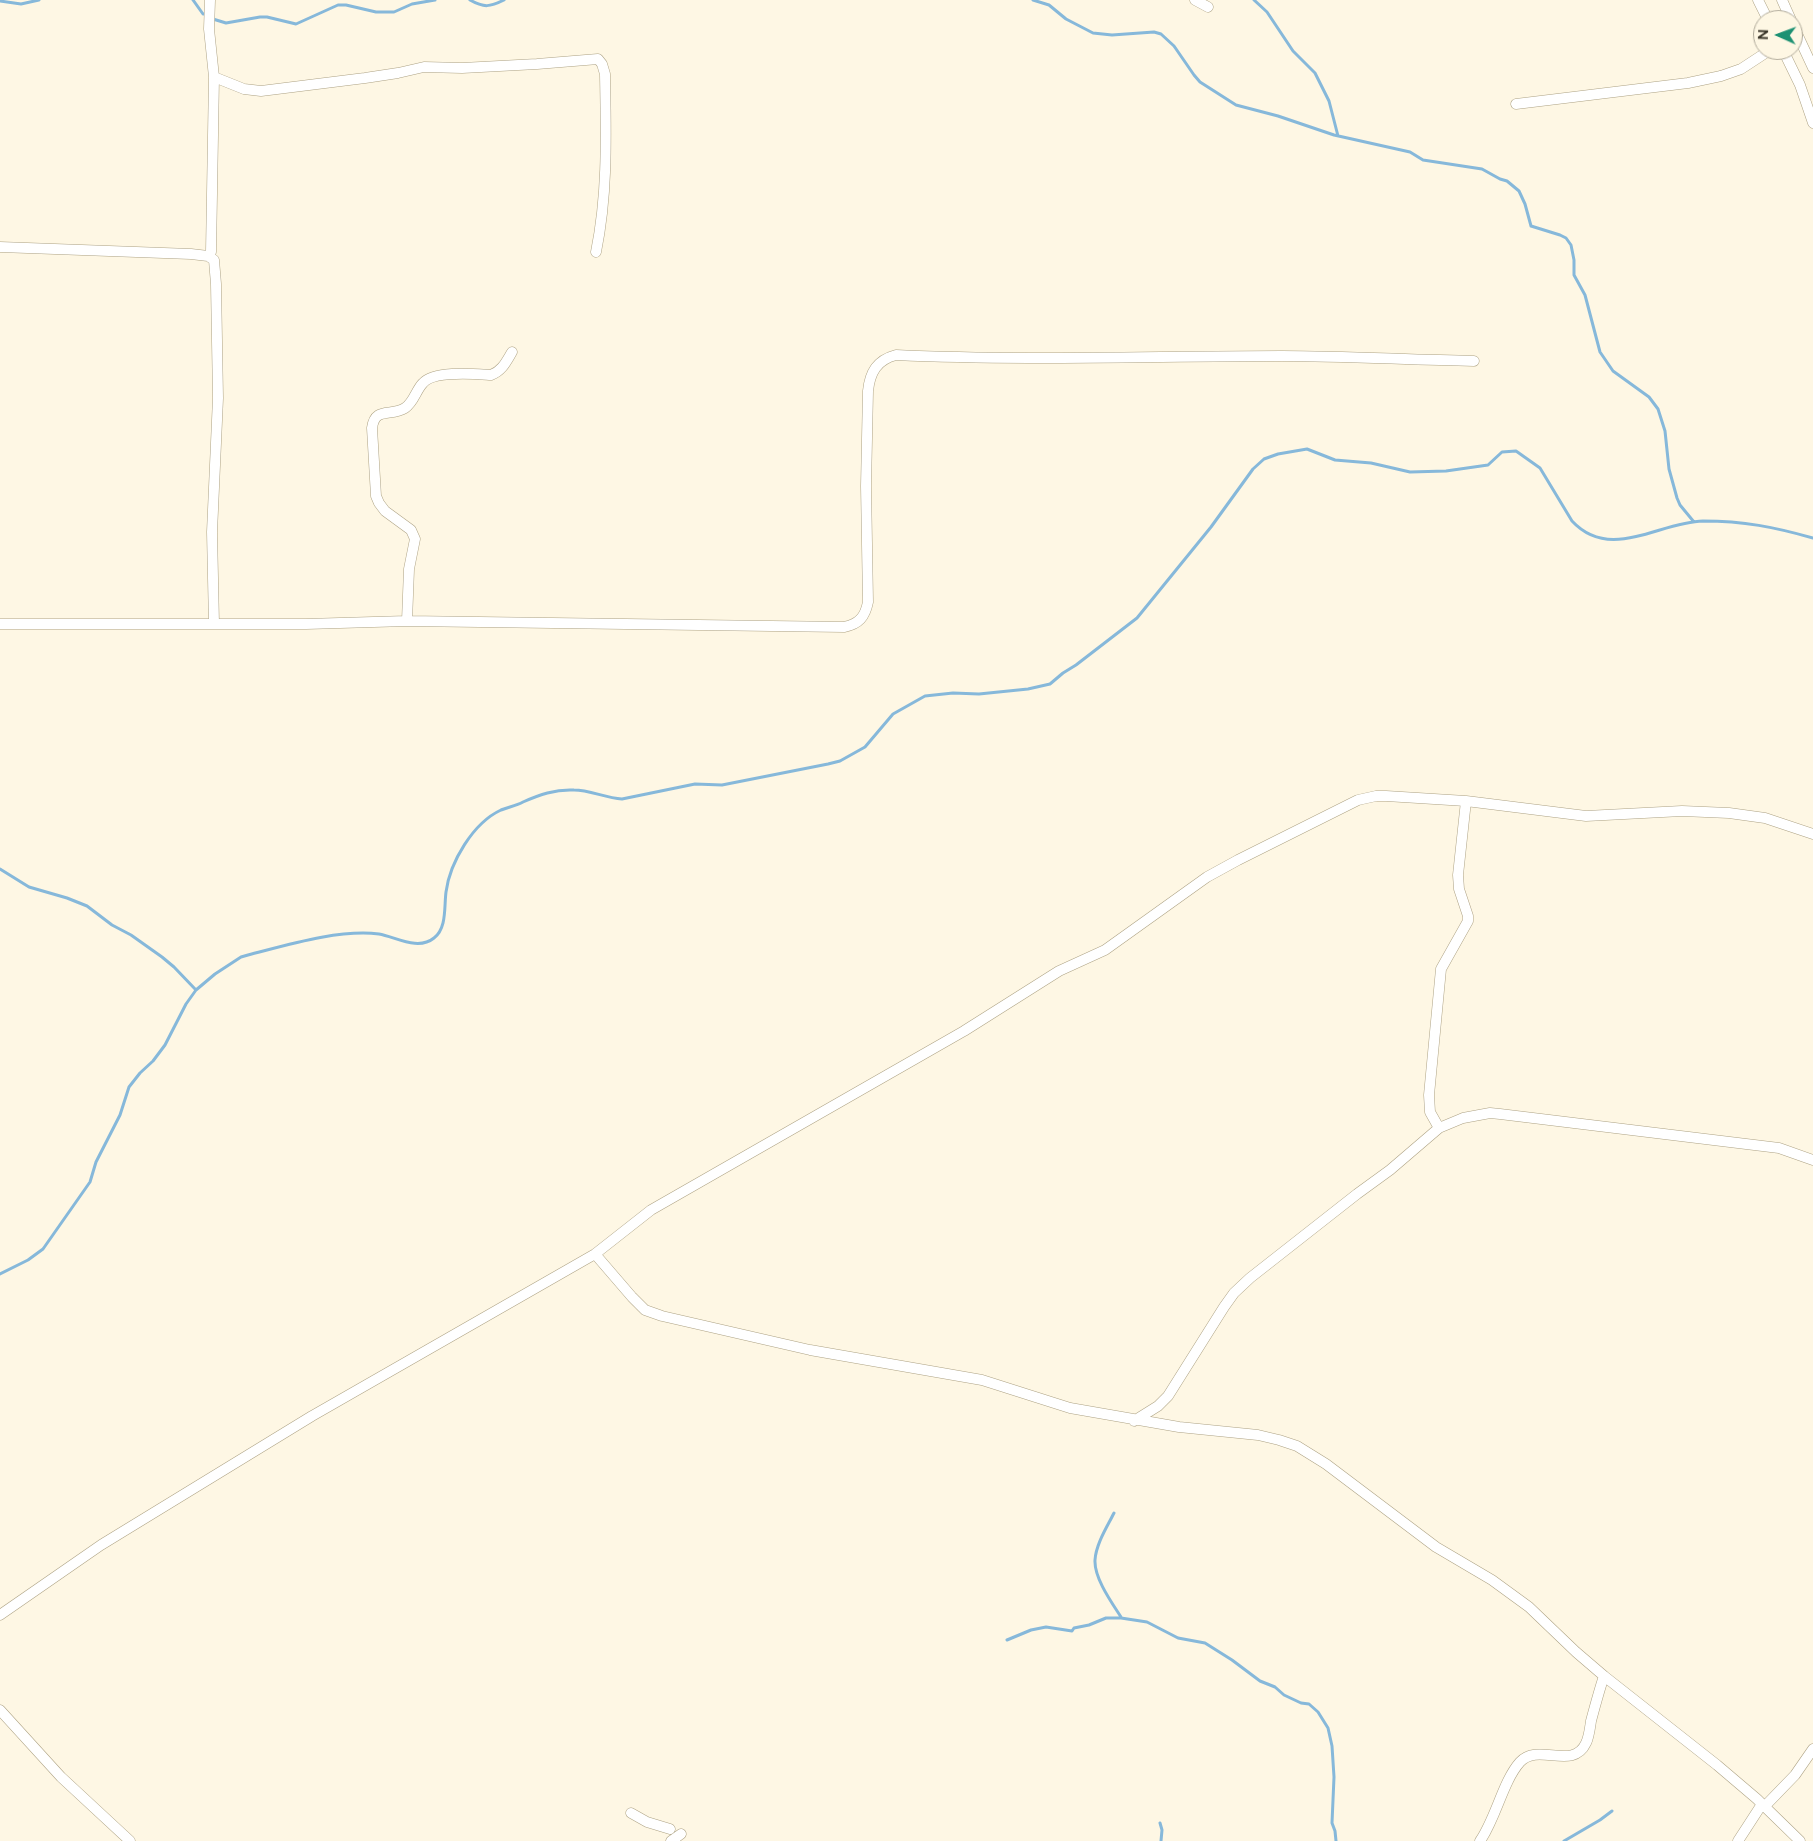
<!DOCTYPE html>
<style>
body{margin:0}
#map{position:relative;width:1813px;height:1841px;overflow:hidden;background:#fef7e4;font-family:Figtree,sans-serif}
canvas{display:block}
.north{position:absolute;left:1753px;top:10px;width:50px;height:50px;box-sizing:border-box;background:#fef7e4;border:1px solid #afa999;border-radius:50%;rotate:272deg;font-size:14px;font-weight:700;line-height:20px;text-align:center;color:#393428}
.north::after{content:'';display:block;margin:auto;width:18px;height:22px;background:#1d9173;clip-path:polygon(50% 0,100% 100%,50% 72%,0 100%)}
</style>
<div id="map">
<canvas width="1813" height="1841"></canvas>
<div class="north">N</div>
</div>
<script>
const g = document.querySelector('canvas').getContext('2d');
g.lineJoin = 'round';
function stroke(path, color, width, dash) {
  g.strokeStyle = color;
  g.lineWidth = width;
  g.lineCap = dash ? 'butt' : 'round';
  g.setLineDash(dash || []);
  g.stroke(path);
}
stroke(new Path2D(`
 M193,0L203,14H205
 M470,0C484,8 490,7 504,0
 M1033,0L1049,5L1066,19L1093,33L1112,35L1154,32L1161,34L1174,46L1194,75L1200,82L1236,105L1278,116L1334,135L1410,152L1423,160L1482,169L1500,179L1507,181L1519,191L1525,204L1531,226L1560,235L1566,238L1571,245L1574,260V275L1585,295L1600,352L1613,371L1649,397L1658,409L1665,431L1669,469L1677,498L1680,505L1694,522
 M1254,0L1267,12L1293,51L1315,73L1329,101L1338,136
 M0,1L21,4L39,0
 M213,19L226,23L260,17H267L296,24L338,5H346L376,12H394L412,4L435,0
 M0,869L29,887L67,898L87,906L112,925L131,935L162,957L174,967L196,990
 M0,1274L28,1260L43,1249L90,1182L96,1162L120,1115L129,1087L140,1073L153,1061L165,1045L186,1004L196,990L215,974L241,957L248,955C287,945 339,929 379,934C396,937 418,951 434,938C447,928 444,907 446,892C450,862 473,823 501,810C508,807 516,806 523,802C539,795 555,789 574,790C590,790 605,798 622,799L695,784L722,785L828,764L840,761L865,747L893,714L925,696L953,693L979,694L1028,689L1050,684L1063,673L1076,665L1137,618L1211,527L1253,469L1264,459L1278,454L1307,449L1335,460L1371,463L1410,472L1446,471L1488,465L1502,452L1516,451L1540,468L1572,521C1610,562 1659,522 1703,521C1744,521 1774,527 1813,538
 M1114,1513C1107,1527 1096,1544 1095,1560C1094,1578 1112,1603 1121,1617
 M1007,1640L1031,1630L1046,1627L1072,1631L1074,1628L1089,1625L1106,1618H1121L1147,1622L1178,1638L1205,1643L1232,1660L1260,1681L1275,1687L1284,1695L1301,1703L1309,1704L1318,1712L1328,1728L1332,1746L1334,1777L1332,1823L1335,1831L1336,1841
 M1160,1823L1162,1830L1161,1841
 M1564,1841L1600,1820L1612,1811`), '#86b8da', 3);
const minor = new Path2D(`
 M1195,0L1208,7
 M1758,0L1768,20
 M1782,0L1791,20
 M1793,25L1813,68
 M1783,50L1800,85L1813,123
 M214,77L244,89L261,91L365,78L398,73L424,67L462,68L537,64L598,59L602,64L605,74C606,134 608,193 596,252
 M1516,104L1688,83L1721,76L1741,69L1770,50
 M0,247L191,254L208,256L214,260L216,284L218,398L212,532L214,624
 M208,256L211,252L214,77L209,29L210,0
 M407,621L409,569L415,539L411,530L385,511L379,503L376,496L372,428C375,406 391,417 405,408C414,402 416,390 423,383C434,370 475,374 491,375C502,371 506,362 512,352
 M0,624H306L407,621L844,627C859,624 865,617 868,602L866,486L868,391C870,372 877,360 896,355C1025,361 1153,356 1282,356C1346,356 1410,360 1474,361
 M1439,1128L1430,1112L1429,1095L1441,969L1468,921V916L1459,889L1458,875L1466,801
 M595,1254L632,1297L645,1310L662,1316L810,1350L982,1380L1070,1408L1179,1427L1258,1435L1279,1440L1297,1446L1326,1464L1436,1547L1492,1580L1529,1607L1576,1652L1604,1676L1717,1765L1757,1799L1762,1804L1738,1841
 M1134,1421L1158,1406L1168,1396L1224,1307L1234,1293L1250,1278L1357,1194L1390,1170L1439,1128L1463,1118L1490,1113L1500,1114L1779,1148L1813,1160
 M0,1615L101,1545L312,1416L595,1254L651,1210L964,1031L1059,971L1105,950L1207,877L1238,860L1358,800L1376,796H1386L1466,801L1586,816L1682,811L1729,813L1765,818L1813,834
 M0,1710L61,1777L130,1841
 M1762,1804L1800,1841
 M1765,1806L1795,1775L1813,1749
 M631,1813L647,1822L670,1829
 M671,1841L681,1834
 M1480,1841C1496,1818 1503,1781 1520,1762C1538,1742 1573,1771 1586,1743C1589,1737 1590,1728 1591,1721C1595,1706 1599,1691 1604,1676`);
stroke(minor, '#ada284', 11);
stroke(minor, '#fff', 10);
</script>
